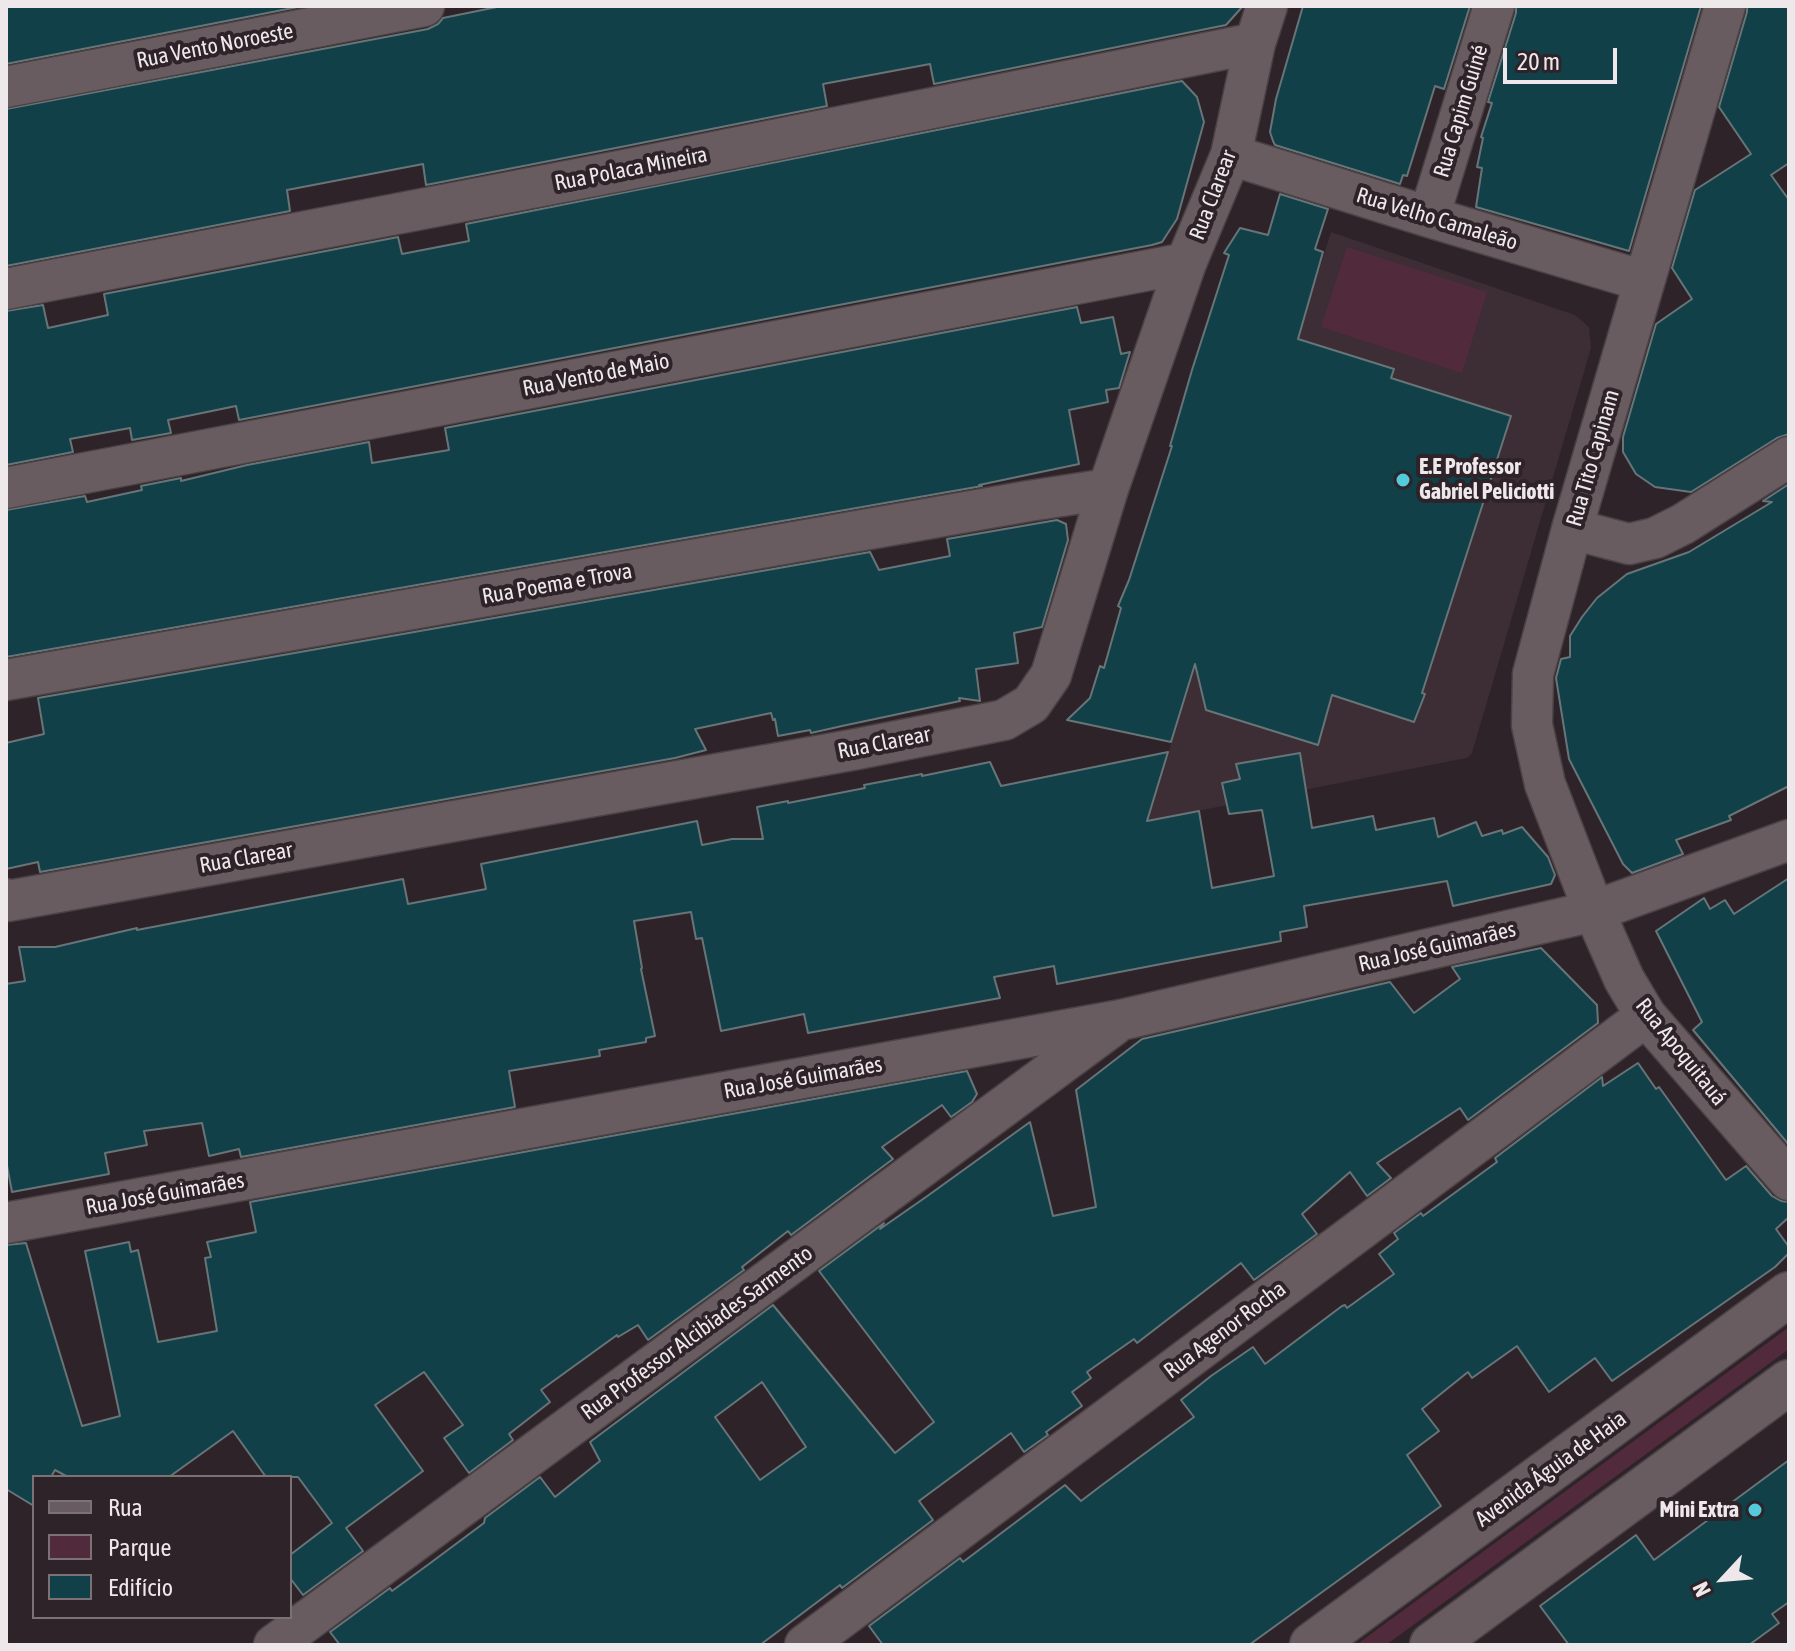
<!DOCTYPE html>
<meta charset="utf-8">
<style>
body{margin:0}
#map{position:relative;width:1795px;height:1651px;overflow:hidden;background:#2e2328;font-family:"Asap Condensed",sans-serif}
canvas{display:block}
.frame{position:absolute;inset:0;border:8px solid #efe8eb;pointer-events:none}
.legend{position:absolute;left:32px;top:1475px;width:260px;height:144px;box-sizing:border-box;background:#2e2328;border:2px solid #7b7276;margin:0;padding:10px 14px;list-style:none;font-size:24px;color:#efe8eb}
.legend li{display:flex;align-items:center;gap:16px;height:40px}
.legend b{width:40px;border:2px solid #7b7276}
.north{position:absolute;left:1683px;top:1539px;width:80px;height:80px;-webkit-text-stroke:6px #2e2328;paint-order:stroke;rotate:244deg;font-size:22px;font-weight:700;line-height:32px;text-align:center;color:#efe8eb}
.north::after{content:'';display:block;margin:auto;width:28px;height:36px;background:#efe8eb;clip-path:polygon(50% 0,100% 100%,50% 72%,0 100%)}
.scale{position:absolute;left:1503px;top:48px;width:114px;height:36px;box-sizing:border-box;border:4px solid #efe8eb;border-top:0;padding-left:10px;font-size:24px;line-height:28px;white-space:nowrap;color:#efe8eb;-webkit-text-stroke:6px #2e2328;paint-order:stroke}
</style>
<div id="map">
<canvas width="1795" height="1651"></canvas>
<div class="frame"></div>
<ul class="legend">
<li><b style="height:10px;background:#685c61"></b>Rua</li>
<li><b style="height:22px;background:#512b3c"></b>Parque</li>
<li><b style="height:22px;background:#114048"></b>Edifício</li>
</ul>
<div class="north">N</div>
<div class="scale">20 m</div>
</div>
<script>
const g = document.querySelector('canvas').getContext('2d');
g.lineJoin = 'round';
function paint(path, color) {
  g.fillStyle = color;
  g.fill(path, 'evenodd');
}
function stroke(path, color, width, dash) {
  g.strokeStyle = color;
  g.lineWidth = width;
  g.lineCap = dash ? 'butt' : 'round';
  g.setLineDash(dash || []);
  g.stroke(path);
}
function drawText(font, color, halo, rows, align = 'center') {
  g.font = font + ' "Asap Condensed",sans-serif';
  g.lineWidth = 8;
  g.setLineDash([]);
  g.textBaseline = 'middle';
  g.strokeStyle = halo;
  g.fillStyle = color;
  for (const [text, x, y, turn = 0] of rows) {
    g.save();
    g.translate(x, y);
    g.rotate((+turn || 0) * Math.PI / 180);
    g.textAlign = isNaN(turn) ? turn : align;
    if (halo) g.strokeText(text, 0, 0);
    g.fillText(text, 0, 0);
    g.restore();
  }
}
paint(new Path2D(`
 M1331,232L1575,315L1589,327L1591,348L1472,753L1467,758L1451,761L1147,821Z`), '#3d2d34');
paint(new Path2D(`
 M1347,247L1487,292L1462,373L1321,327Z
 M1789,1327V1349L1386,1645H1356Z`), '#512b3c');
const building = new Path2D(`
 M6,6H303L6,64Z
 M502,6H1243L1226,25L934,84L930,64L823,84L827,106L626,146L426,185L423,164L287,190L290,211L6,266V109L428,29L438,24L443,18Z
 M1303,6H1470L1444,89L1435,86L1407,176L1403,175L1400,184L1275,145L1273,141L1270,132L1276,99Z
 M1516,6H1701L1629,251L1476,207L1482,168L1477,167L1483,138L1481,137L1492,103L1488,102L1516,13Z
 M1747,6H1789V163L1771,175L1789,200V434L1777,438L1691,492L1655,487L1636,474L1623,452V437L1656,324L1692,299L1672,268L1695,190L1751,154L1719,107L1747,12Z
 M1182,81L1197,97L1204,122L1177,219L1162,242L1152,245L239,420L236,406L168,420L171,433L132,440L130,428L70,439L73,452L6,465V311L43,305L48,328L108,315L104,294L398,237L402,254L469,241L466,224Z
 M1280,194L1328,209L1315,249L1323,252L1298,339L1394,369L1391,378L1511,416L1422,693L1425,694L1414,722L1332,695L1318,745L1206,710L1195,664L1171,742L1067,720L1090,698L1100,666L1104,668L1121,608L1118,606L1129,580L1172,446H1170L1192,370L1229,255L1224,253L1240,228L1268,235Z
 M1077,307L1081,323L1113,317L1121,354L1130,352L1119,388L1106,390L1108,402L1069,410L1079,464L979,485L982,486L6,657V510L85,496L87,502L142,490L141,486L181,478V481L247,465L369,442L372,463L449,450L445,428Z
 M1789,484V786L1729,816L1731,820L1676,840L1683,854L1632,873L1623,864L1569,759L1556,678L1561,659L1570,657V636L1582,617L1597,598L1627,574L1689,552L1772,502L1763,501Z
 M1057,520L1066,524L1068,540L1042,627L1014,633L1018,663L976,669L980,701L959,698L960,701L842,726L811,733L810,730L778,736L775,719L773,720L771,713L695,729L706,750L675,758L40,872L38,862L6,869V743L44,734L38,698L870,552L879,570L950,556L947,539Z
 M1168,752L1147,821L1199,811L1212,888L1274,876L1262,810L1229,814L1222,783L1240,779L1236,764L1300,753L1312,828L1373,816L1376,830L1434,818L1438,837L1476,822L1482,836L1502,830L1503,834L1522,827L1548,857L1555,875L1551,884L1453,906L1447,881L1304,906L1307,927L1280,932L1281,941L1057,984L1054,966L994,977L1000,998L808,1033L804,1014L721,1031L702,938L696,939L691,912L634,921L642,968L641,969L655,1036L646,1038V1042L599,1050L600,1056L509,1071L515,1107L241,1157L239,1149L209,1156L202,1123L144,1131L147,1145L105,1153L109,1174L12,1192L6,1160V984L25,981L19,947H55L137,928V930L403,879L408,904L486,889L481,864L697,821L702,845L732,839H763L757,807L788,801V803L865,788L864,785L922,774V776L990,762L1001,786Z
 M1789,878V1145L1693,1030L1702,1022L1656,931L1704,898L1710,909L1725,900L1734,914Z
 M1541,948L1597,1005L1598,1023L1468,1120L1460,1108L1377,1163L1391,1178L1367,1196L1350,1172L1302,1214L1317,1234L1254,1280L1241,1263L1137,1343L1134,1339L1087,1372L1091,1378L1072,1392L1082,1406L1046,1432L1048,1435L1024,1452L1011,1433L919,1501L933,1520L842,1588L840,1585L760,1645H340L330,1632L390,1588L392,1591L429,1564L484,1523L485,1518L540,1477L555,1497L600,1461L590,1442L773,1305L895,1453L934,1422L819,1271L884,1223L880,1229L926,1197L1030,1122L1053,1216L1096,1207L1076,1090L1142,1039L1390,982L1414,1013L1460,979L1452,967ZM762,1382L806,1447L760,1480L715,1417Z
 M1638,1063L1656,1089L1659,1087L1726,1180L1746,1166L1772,1196L1781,1201L1789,1202V1217L1776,1229L1789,1247V1253L1775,1267L1612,1381L1595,1358L1549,1392L1517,1346L1472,1378L1468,1372L1422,1409L1439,1431L1407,1455L1441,1506L1249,1645H883L869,1626L960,1558L963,1562L1065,1485L1081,1501L1102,1485L1194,1417L1181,1400L1211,1376L1253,1347L1265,1364L1342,1306L1345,1305L1347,1308L1394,1274L1379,1254L1398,1239L1394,1233L1421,1213L1423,1216L1497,1162L1495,1158L1602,1077L1603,1086Z
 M967,1071L977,1094L972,1102L951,1117L942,1105L882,1147L893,1159L791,1235L788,1231L742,1267L744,1270L648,1340L638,1325L618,1337L617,1335L541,1390L550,1402L509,1434L513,1440L469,1473L444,1438L463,1425L424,1372L375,1405L423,1471L346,1528L363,1551L303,1595L290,1578V1555L332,1523L298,1477H266L233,1431L169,1477H68L55,1470L51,1477H34V1506L6,1489V1245L26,1243L82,1426L120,1416L85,1251L129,1242L131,1252L138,1250L158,1342L217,1331L205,1258L211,1257L207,1242L256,1232L250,1202Z
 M1789,1460V1602L1772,1614L1779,1623L1749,1645H1569L1540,1606L1636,1535L1654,1560Z`);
paint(building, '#114048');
stroke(building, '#677578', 2);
const minor = new Path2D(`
 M1725,6L1572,529L1533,674L1532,725L1545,784L1594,911L1624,979L1646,1016L1789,1180
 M6,87L424,6
 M1231,155L1429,217L1644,281
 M1429,217L1494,6
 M6,289L630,169L1255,43
 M6,488L1186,263
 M1572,529L1629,544L1655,538L1683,524L1789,457
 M6,680L1029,501L1108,489
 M6,899L8,901L857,749L1004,720L1031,704L1051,675L1108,489L1186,263L1231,155L1255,43L1267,6
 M6,1223L1121,1020L1594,911L1789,840
 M274,1645L1114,1025
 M805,1645L1646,1016`);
const secondary = new Path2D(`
 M1312,1645L1789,1294
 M1432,1645L1789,1382`);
stroke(minor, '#4a4245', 43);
stroke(secondary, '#4a4245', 47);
stroke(minor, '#685c61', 40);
stroke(secondary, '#685c61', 44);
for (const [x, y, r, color] of [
 [1403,480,8,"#54cadd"],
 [1755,1510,8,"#54cadd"]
]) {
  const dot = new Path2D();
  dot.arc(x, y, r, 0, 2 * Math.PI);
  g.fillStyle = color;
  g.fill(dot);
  stroke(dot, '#2e2328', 3);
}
drawText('22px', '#efe8eb', '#2e2328', [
 ["Rua Vento Noroeste",215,46,-11],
 ["Rua Capim Guiné",1461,111,-73],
 ["Rua Polaca Mineira",631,169,-11],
 ["Rua Clarear",1213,195,-69],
 ["Rua Velho Camaleão",1437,219,17],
 ["Rua Vento de Maio",596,375,-11],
 ["Rua Tito Capinam",1593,458,-74],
 ["Rua Poema e Trova",557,584,-10],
 ["Rua Clarear",884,743,-11],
 ["Rua Clarear",246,858,-10],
 ["Rua José Guimarães",1437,947,-13],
 ["Rua Apoquitauá",1681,1052,51],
 ["Rua José Guimarães",803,1078,-10],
 ["Rua José Guimarães",165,1194,-10],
 ["Rua Agenor Rocha",1225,1330,-37],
 ["Rua Professor Alcibíades Sarmento",697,1333,-36],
 ["Avenida Águia de Haia",1551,1469,-36]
]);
drawText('bold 22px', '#efe8eb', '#2e2328', [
 ["E.E Professor",1419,467],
 ["Gabriel Peliciotti",1419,492],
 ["Mini Extra",1739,1510,"right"]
], 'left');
</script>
